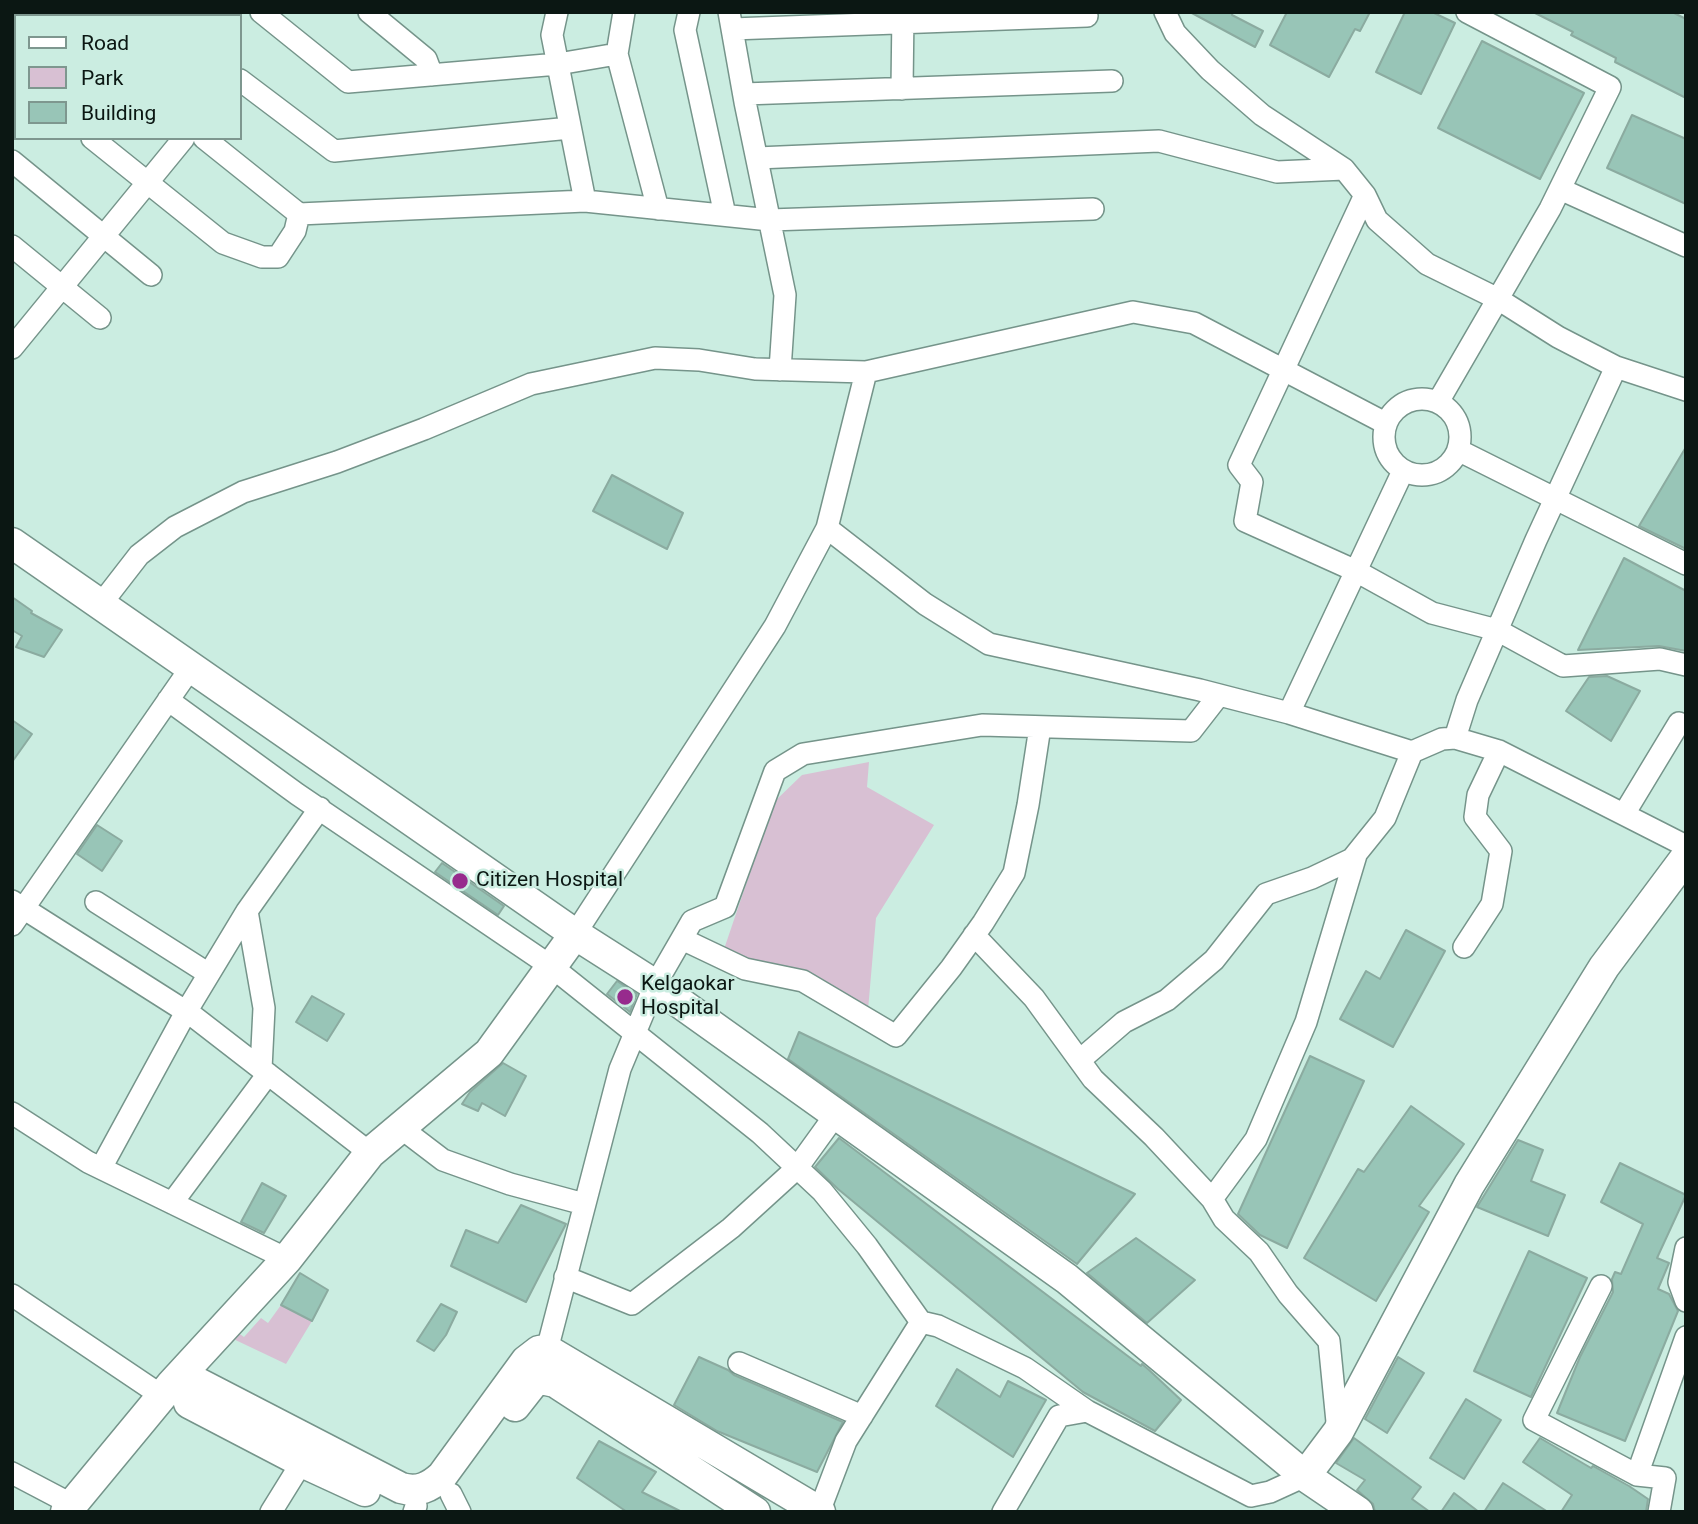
<!DOCTYPE html>
<style>
body{margin:0}
#map{position:relative;width:1698px;height:1524px;overflow:hidden;background:#cbede1;font-family:Roboto,sans-serif}
canvas{display:block}
.frame{position:absolute;inset:0;border:14px solid #0b1713;pointer-events:none}
.legend{position:absolute;left:14px;top:14px;width:228px;height:126px;box-sizing:border-box;background:#cbede1;border:2px solid #7e978f;margin:0;padding:9px 12px;list-style:none;font-size:21px;color:#0b1713}
.legend li{display:flex;align-items:center;gap:14px;height:35px}
.legend b{width:35px;border:2px solid #7e978f}
</style>
<div id="map">
<canvas width="1698" height="1524"></canvas>
<div class="frame"></div>
<ul class="legend">
<li><b style="height:9px;background:#fff"></b>Road</li>
<li><b style="height:19px;background:#d8c0d3"></b>Park</li>
<li><b style="height:19px;background:#98c5b7"></b>Building</li>
</ul>
</div>
<script>
const g = document.querySelector('canvas').getContext('2d');
g.lineJoin = 'round';
function paint(path, color) {
  g.fillStyle = color;
  g.fill(path, 'evenodd');
}
function stroke(path, color, width, dash) {
  g.strokeStyle = color;
  g.lineWidth = width;
  g.lineCap = dash ? 'butt' : 'round';
  g.setLineDash(dash || []);
  g.stroke(path);
}
function drawText(font, color, halo, rows, align = 'center') {
  g.font = font + ' Roboto,sans-serif';
  g.lineWidth = 5;
  g.setLineDash([]);
  g.textBaseline = 'middle';
  g.strokeStyle = halo;
  g.fillStyle = color;
  for (const [text, x, y, turn = 0] of rows) {
    g.save();
    g.translate(x, y);
    g.rotate((+turn || 0) * Math.PI / 180);
    g.textAlign = isNaN(turn) ? turn : align;
    if (halo) g.strokeText(text, 0, 0);
    g.fillText(text, 0, 0);
    g.restore();
  }
}
paint(new Path2D(`
 M869,762L867,787L934,825L876,918L868,1010L721,958L774,802L802,775Z
 M281,1305L312,1321L286,1364L227,1336L231,1328L244,1337L261,1318L268,1323Z`), '#d8c0d3');
const building = new Path2D(`
 M1190,12H1232V15L1263,31L1255,47Z
 M1287,12H1370L1360,31L1355,29L1329,77L1270,45Z
 M1405,12H1432L1455,23L1421,94L1376,72Z
 M1533,12H1672L1686,19V98L1615,62L1616,58L1571,35L1573,32Z
 M1482,41L1584,93L1540,179L1438,128Z
 M1632,115L1686,139V204L1607,168Z
 M1686,447V549L1639,526Z
 M612,475L683,513L667,549L593,511Z
 M1624,558L1686,591V651L1659,646L1578,650Z
 M12,597L32,611L31,613L62,630L44,657L16,647L22,636L12,630Z
 M1607,676L1640,691L1611,741L1566,711L1589,677Z
 M12,720L32,734L12,762Z
 M97,825L122,841L102,871L77,854Z
 M442,863L504,906L498,915L435,872Z
 M1406,930L1445,951L1393,1047L1340,1019L1366,971L1380,979Z
 M617,981L637,994L630,1012L607,994Z
 M312,996L344,1014L327,1041L296,1022Z
 M799,1032L1135,1194L1077,1264L788,1059Z
 M1310,1056L1364,1081L1287,1248L1260,1235L1238,1214Z
 M503,1063L526,1076L505,1116L482,1103L478,1111L462,1104L470,1092Z
 M1411,1106L1464,1144L1419,1206L1429,1212L1376,1301L1304,1258L1358,1169L1364,1172Z
 M839,1138L1141,1366L1142,1364L1149,1370L1181,1400L1155,1431L1083,1392L838,1189L815,1167Z
 M1518,1140L1543,1150L1531,1181L1565,1195L1548,1236L1477,1207Z
 M1620,1163L1686,1195L1657,1258L1669,1263L1658,1289L1669,1294L1678,1311L1625,1441L1557,1413L1580,1357L1613,1292L1612,1279L1615,1272L1621,1274L1643,1224L1601,1202Z
 M262,1183L286,1196L264,1233L241,1222Z
 M521,1205L566,1224L526,1302L451,1266L466,1230L498,1243Z
 M1136,1238L1195,1280L1147,1323L1087,1273Z
 M1529,1251L1587,1278L1531,1397L1474,1371Z
 M300,1273L328,1290L312,1321L281,1305Z
 M441,1304L457,1312L446,1335L434,1351L417,1341Z
 M699,1357L728,1370L734,1375L843,1422L817,1472L717,1431L674,1405Z
 M1398,1357L1424,1373L1387,1433L1365,1419Z
 M957,1369L1000,1397L1008,1381L1046,1400L1013,1457L936,1406Z
 M1466,1399L1501,1420L1464,1479L1430,1458Z
 M1354,1438L1421,1487L1412,1499L1430,1512H1375L1373,1504L1357,1490L1365,1480L1336,1463Z
 M1540,1438L1591,1468L1593,1466L1629,1486L1648,1499L1646,1512H1561L1572,1495L1523,1462Z
 M599,1441L656,1472L642,1492L682,1512H627L577,1478Z
 M1503,1483L1548,1512H1484Z
 M1454,1493L1479,1512H1441Z`);
paint(building, '#98c5b7');
stroke(building, '#8baba0', 2);
const street = new Path2D(`
 M48,12L52,16
 M155,12L159,16
 M261,12L348,82L558,64L617,54
 M369,12L426,59L432,75
 M557,12L552,35L585,201
 M624,12L617,54L658,209
 M689,12L685,30L725,215
 M729,12L745,102L785,295L780,370
 M1165,12L1175,33L1210,70L1262,115L1344,169L1365,195L1377,220L1427,264L1498,299L1558,337L1616,367L1686,390
 M732,29L1087,16
 M12,54L16,50
 M12,73L16,76
 M240,80L334,151L570,128
 M902,89L903,12
 M744,94L1112,81
 M92,138L223,243L262,257H278L295,231L299,214
 M204,138L299,214L585,201L770,220L1093,209
 M757,158L1159,141L1277,172L1344,169
 M12,161L151,275
 M1560,189L1686,246
 M1365,195L1239,465L1252,482L1245,521L1356,571L1432,613L1497,630L1563,666L1660,659L1686,665
 M12,246L100,318
 M12,348L184,138
 M1384 437a38 38 0 1 1 76 0a38 38 0 1 1-76 0Z
 M1438,402L1550,209L1610,87L1467,12
 M1458,450L1686,564
 M827,528L925,604L989,644L1200,690L1289,713L1412,752L1442,739L1455,738L1499,751L1686,846
 M101,604L139,555L175,527L243,492L337,462L424,429L531,384L655,358L699,360L755,369L866,372L1133,312L1194,323L1385,423
 M168,700L297,794L552,967L760,1133L822,1191L867,1246L921,1322L938,1326L1025,1368L1087,1411
 M1289,713L1403,471
 M1455,738L1467,700L1536,540L1616,367
 M1624,814L1679,723
 M12,901L193,1016L370,1153
 M96,902L209,974
 M247,911L264,1008L261,1069
 M12,925L192,666
 M575,934L775,626L827,528L866,372
 M974,935L1034,998L1093,1079L1154,1137L1212,1199L1224,1219L1259,1252L1288,1294L1329,1341L1338,1432
 M682,939L745,969L803,981L896,1036L951,968L983,923L1014,873L1028,805L1040,727
 M1464,947L1492,904L1501,851L1475,817L1478,795L1499,751
 M1080,1060L1124,1022L1167,1000L1214,960L1266,894L1312,878L1352,859L1385,818L1412,752
 M12,1113L88,1162L287,1259
 M401,1128L443,1160L510,1184L584,1204
 M101,1168L186,1012L247,911L320,808
 M1212,1199L1256,1139L1306,1022L1356,855
 M172,1203L268,1074
 M1686,1248L1679,1282L1686,1301
 M565,1277L632,1304L731,1228L797,1168L836,1114
 M1601,1286L1534,1420L1637,1475L1665,1478L1659,1512
 M12,1295L162,1396
 M547,1350L620,1069L655,985L692,921L725,907L775,771L803,754L982,725L1191,731L1219,695
 M739,1363L862,1416
 M12,1473L71,1504
 M1637,1475L1686,1337
 M451,1494L460,1512
 M271,1512L302,1462
 M414,1512L416,1506
 M819,1512L846,1441L921,1322
 M1003,1512L1059,1416L1087,1411L1251,1496L1270,1492L1305,1476`);
const secondary = new Path2D(`
 M12,543L575,934L655,985L1067,1279L1305,1476L1358,1512
 M171,1385L287,1259L370,1153L489,1053L575,934
 M185,1389L189,1403L302,1462L365,1491
 M515,1406L537,1378L555,1382L755,1512
 M1305,1476L1338,1432L1469,1185L1604,967L1686,857
 M66,1512L171,1385L185,1389L198,1383L401,1488C418,1493 430,1487 442,1476L526,1361L539,1351L547,1350L820,1512`);
stroke(street, '#75948a', 24);
stroke(secondary, '#75948a', 33);
stroke(street, '#fff', 21);
stroke(secondary, '#fff', 30);
for (const [x, y, r, color] of [
 [460,881,9,"#972b8d"],
 [625,997,9,"#972b8d"]
]) {
  const dot = new Path2D();
  dot.arc(x, y, r, 0, 2 * Math.PI);
  g.fillStyle = color;
  g.fill(dot);
  stroke(dot, '#cbede1', 2.5);
}
drawText('21px', '#0b1713', '#cbede1', [
 ["Citizen Hospital",476,881],
 ["Kelgaokar",641,985],
 ["Hospital",641,1009]
], 'left');
</script>
